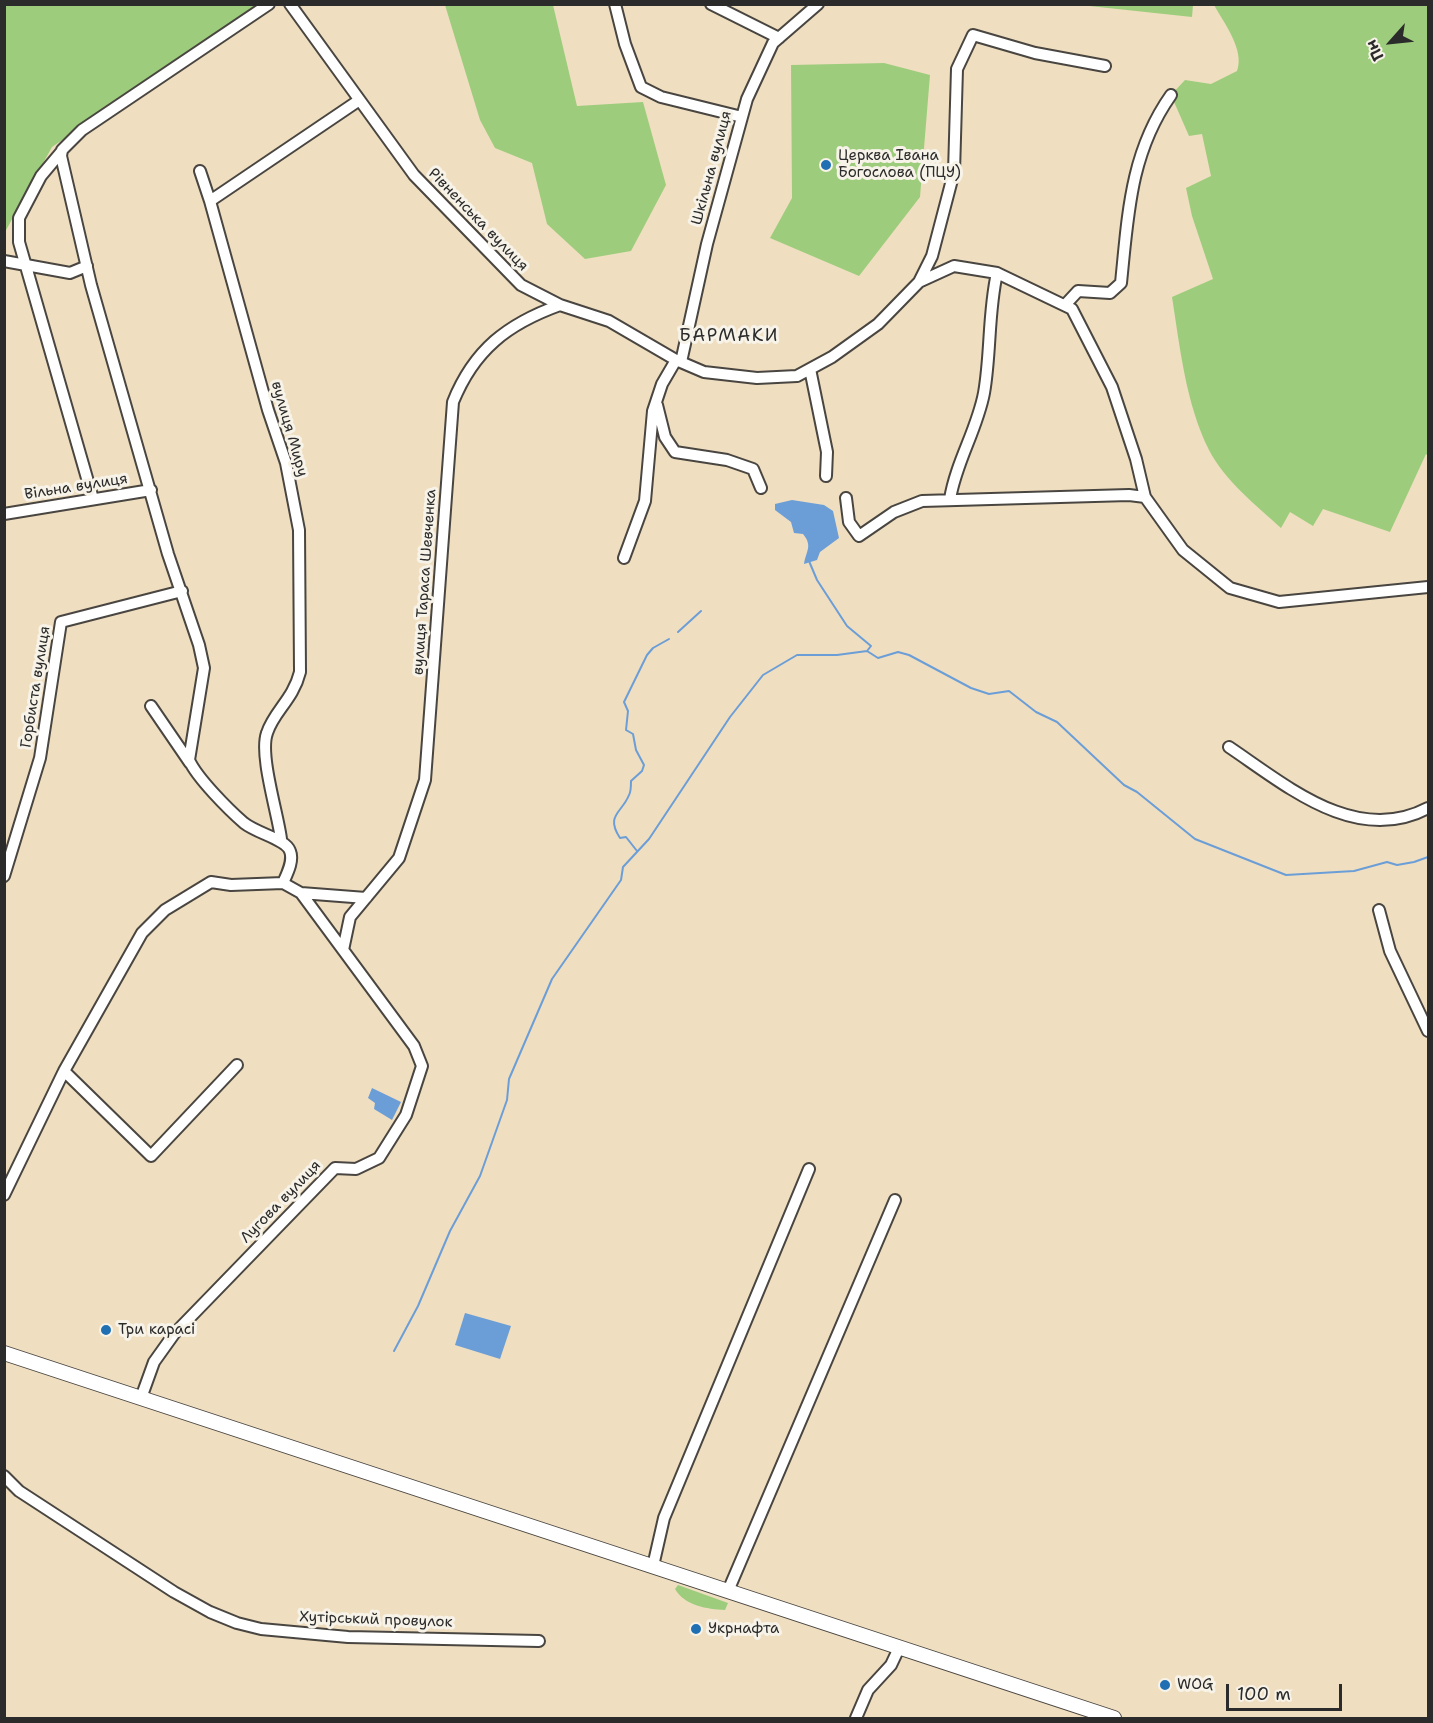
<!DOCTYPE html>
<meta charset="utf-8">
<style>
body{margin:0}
#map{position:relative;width:1433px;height:1723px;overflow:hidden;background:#f0dec0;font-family:"Shantell Sans",sans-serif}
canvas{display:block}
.frame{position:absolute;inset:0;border:6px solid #2b2b2b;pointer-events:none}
.north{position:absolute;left:1361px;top:12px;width:60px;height:60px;-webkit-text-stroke:4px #f7f3e8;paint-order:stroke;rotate:243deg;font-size:16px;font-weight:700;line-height:24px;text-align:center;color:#2b2b2b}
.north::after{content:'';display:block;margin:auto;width:21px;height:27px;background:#2b2b2b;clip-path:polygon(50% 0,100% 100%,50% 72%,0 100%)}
.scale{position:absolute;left:1226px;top:1684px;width:116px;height:27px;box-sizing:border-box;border:3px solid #2b2b2b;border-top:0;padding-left:8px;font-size:18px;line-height:21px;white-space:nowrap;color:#2b2b2b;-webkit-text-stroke:4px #f7f3e8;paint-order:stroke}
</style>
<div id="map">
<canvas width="1433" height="1723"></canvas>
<div class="frame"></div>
<div class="north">Пн</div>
<div class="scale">100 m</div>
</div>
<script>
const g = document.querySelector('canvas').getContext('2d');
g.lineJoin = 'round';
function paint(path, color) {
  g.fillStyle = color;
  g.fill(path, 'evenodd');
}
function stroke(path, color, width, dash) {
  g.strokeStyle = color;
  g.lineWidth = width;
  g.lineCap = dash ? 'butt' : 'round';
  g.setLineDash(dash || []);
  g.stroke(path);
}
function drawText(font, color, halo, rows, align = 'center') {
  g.font = font + ' "Shantell Sans",sans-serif';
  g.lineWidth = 6;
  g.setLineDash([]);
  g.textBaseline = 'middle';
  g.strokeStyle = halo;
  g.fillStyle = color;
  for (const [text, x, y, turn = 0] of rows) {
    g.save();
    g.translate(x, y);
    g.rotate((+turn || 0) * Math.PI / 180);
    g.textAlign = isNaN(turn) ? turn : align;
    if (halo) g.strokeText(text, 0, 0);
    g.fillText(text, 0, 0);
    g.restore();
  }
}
paint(new Path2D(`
 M5,5H260L52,147L5,232Z
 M445,5H553L577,106L643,102L666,185L631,251L585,259L547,224L532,163L495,148L480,120Z
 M1080,5V4L1193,5L1192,17Z
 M1214,5H1428V456L1426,454L1390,532L1323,509L1313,526L1290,512L1281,528C1256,505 1225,481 1209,450C1186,404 1180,348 1172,297L1213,279L1192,216L1186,188L1211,176L1202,134L1189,136L1171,95L1185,80L1211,84L1237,71C1245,50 1224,23 1214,5Z
 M884,63L930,75L920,197L859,276L770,238L792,198L791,65Z
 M678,1585L728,1603L725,1610C707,1609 685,1606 675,1589Z`), '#9dcd7c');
paint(new Path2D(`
 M792,500L824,505L833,511L839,538L820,552L817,560L804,564C806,551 813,546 803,534L794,533L791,522L775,510V504Z
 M372,1088L401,1102L392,1120L374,1109L375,1103L368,1098Z
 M465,1313L511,1326L500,1359L455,1345Z`), '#6b9ed7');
stroke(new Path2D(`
 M809,561L817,580L847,626L871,646L867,651
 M678,632L701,611
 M637,851L626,837L620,838C605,815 622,813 629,795C631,792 631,785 631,781L642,771L644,765L636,750L633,734L626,730L628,711L624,702L647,655L653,648L669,639
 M394,1351L418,1306L450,1231L480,1176L507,1100L509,1079L552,979L621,880L623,867L649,839L730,717L763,675L797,655H837L867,651L878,658L898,652L909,655L971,688L989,694L1009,691L1036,712L1057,722L1124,785L1137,792L1195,839L1286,875L1354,871L1387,862L1397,865L1414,862L1428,857`), '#6b9ed7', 2);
const minor = new Path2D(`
 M269,4L82,130L62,150L61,156L91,285L168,554L199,645L204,668L189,760C197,778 229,810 244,823C258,834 286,839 290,851C294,861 287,874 283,883
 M290,4L414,175L521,285L560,305L609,321L676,360L704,372L757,378L797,376L832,357L878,324L919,282L954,266L997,273L1072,309L1112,387L1136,459L1145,497L1183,550L1230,588L1279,602L1428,587
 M615,4L625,44L641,87L661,97L742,117
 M711,4L779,38
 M62,151L41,176L19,218V242L93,499
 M200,171L210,201
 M4,261L70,273L87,266
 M919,282L932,256L954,172L957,69L973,35L1035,53L1105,66
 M1065,305L1078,291L1110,293L1121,283C1128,215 1130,153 1171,95
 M681,362L707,244L747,99L773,43L818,4
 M810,369L827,452L826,476
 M657,405L665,437L675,452L727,460L753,469L761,488
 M846,498L849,522L859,536L894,512L922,501L1129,495L1145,497
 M950,499C956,462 977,430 984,393C991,353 988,313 997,273
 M4,514L151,490
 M624,558L645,501L653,411L662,384L676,360
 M151,706L190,763
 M1229,747C1287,786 1356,846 1428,808
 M281,839C278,814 259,755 267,733C274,711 293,700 300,672L299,530L286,463L268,410L210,201L358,101
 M4,876L40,758L61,622L182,591
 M1379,910L1390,951L1428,1031
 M343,950L350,917L399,858L425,780L453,402C474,350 507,324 560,305
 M64,1071L151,1156L237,1065
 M4,1195L64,1071L142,933L165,910L211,882L231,885L283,883L301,893L366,898
 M141,1398L154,1362L174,1334L335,1168L356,1169L379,1158L406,1115L422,1066L414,1046L301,893
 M4,1476L19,1491L174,1592L210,1612L237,1623L261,1629L348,1637L539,1641
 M653,1566L664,1518L809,1169
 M728,1591L895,1200
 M856,1718L868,1690L891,1665L899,1648`);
const major = new Path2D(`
 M4,1353L1114,1718`);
stroke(minor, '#494641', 14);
stroke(major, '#494641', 16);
stroke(minor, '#fff', 10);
stroke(major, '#fff', 14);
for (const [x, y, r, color] of [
 [826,165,6,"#1f6fb2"],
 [106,1330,6,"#1f6fb2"],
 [696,1629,6,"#1f6fb2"],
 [1165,1685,6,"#1f6fb2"]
]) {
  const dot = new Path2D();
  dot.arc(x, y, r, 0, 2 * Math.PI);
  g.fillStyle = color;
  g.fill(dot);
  stroke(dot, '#f7f3e8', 2);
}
drawText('15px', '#2b2b2b', '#f7f3e8', [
 ["Церква Івана",838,156],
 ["Богослова (ПЦУ)",838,173],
 ["Три карасі",118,1330],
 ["Укрнафта",708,1629],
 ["WOG",1177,1685]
], 'left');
drawText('15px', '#2b2b2b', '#f7f3e8', [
 ["Шкільна вулиця",712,168,-75],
 ["Рівненська вулиця",478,220,46],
 ["вулиця Миру",289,429,74],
 ["Вільна вулиця",76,487,-9],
 ["вулиця Тараса Шевченка",425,582,-86],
 ["Горбиста вулиця",36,687,-81],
 ["Лугова вулиця",281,1202,-46],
 ["Хутірський провулок",376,1620,2]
]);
g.letterSpacing = '1.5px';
drawText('18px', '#2b2b2b', '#f7f3e8', [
 ["БАРМАКИ",729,336]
]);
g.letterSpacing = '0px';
</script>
